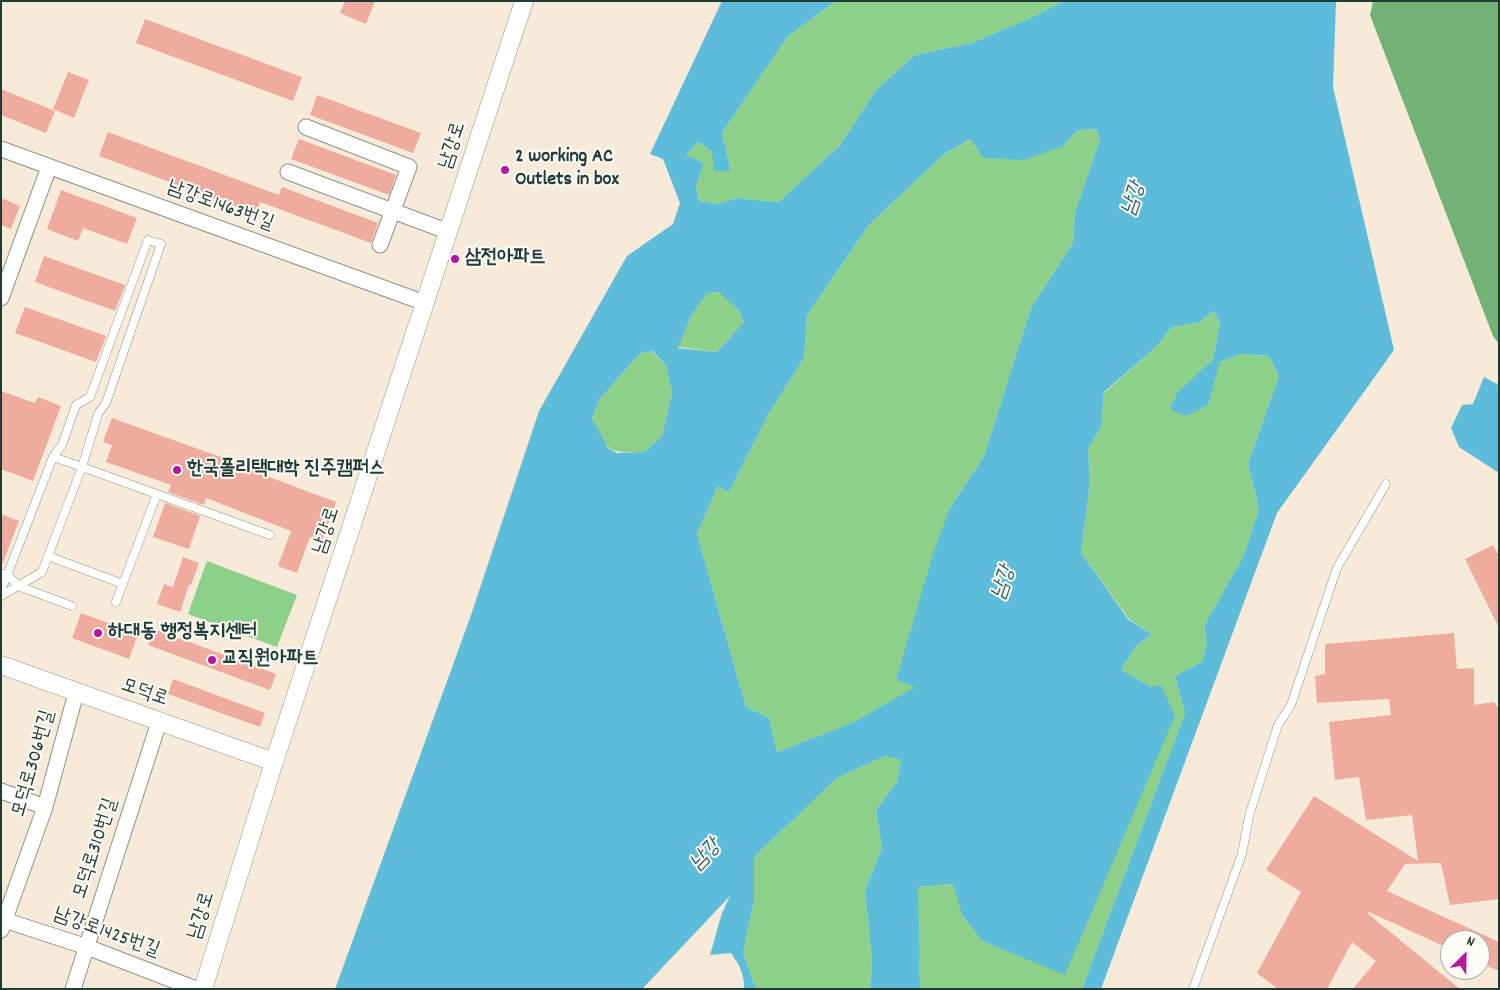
<!DOCTYPE html>
<meta charset="utf-8">
<style>
body{margin:0}
#map{position:relative;width:1500px;height:990px;overflow:hidden;background:#f8ead8;font-family:Dekko,sans-serif}
canvas{display:block}
.frame{position:absolute;inset:0;border:2px solid #1f3d34;pointer-events:none}
.north{position:absolute;left:1440px;top:930px;width:50px;height:50px;box-sizing:border-box;background:#fdfcf7;border:1px solid #a4b0a9;border-radius:50%;rotate:23deg;font-size:14px;font-weight:700;line-height:20px;text-align:center;color:#1f3d34}
.north::after{content:'';display:block;margin:auto;width:18px;height:22px;background:#b5179e;clip-path:polygon(50% 0,100% 100%,50% 72%,0 100%)}
</style>
<div id="map">
<canvas width="1500" height="990"></canvas>
<div class="frame"></div>
<div class="north">N</div>
</div>
<script>
const g = document.querySelector('canvas').getContext('2d');
g.lineJoin = 'round';
function paint(path, color) {
  g.fillStyle = color;
  g.fill(path, 'evenodd');
}
function stroke(path, color, width, dash) {
  g.strokeStyle = color;
  g.lineWidth = width;
  g.lineCap = dash ? 'butt' : 'round';
  g.setLineDash(dash || []);
  g.stroke(path);
}
function drawText(font, color, halo, rows, align = 'center') {
  g.font = font + ' Dekko,"Poor Story",sans-serif';
  g.lineWidth = 4;
  g.setLineDash([]);
  g.textBaseline = 'middle';
  g.strokeStyle = halo;
  g.fillStyle = color;
  for (const [text, x, y, turn = 0] of rows) {
    g.save();
    g.translate(x, y);
    g.rotate((+turn || 0) * Math.PI / 180);
    g.textAlign = isNaN(turn) ? turn : align;
    if (halo) g.strokeText(text, 0, 0);
    g.fillText(text, 0, 0);
    g.restore();
  }
}
paint(new Path2D(`
 M836,1H1064L1026,20L972,43L915,55L876,90L840,145L779,202L736,198L719,204L699,201L696,186L704,163L686,155L698,142L712,152L731,171L722,133L788,36Z
 M1096,129L1100,139L1075,212L1073,243L1031,308L984,456L950,508L896,680L916,687L854,722L777,752L769,718L746,707L697,534L718,486L729,492L769,413L804,358L807,315L869,225L943,155L972,139L1063,146L1078,130Z
 M720,292L738,310L744,322L717,352L678,347L691,316L707,293Z
 M1214,311L1220,324L1213,359L1178,392L1220,362L1240,354L1269,356L1279,376L1248,464L1259,508L1244,555L1204,626L1207,642L1202,662L1175,676L1185,713L1082,989H920L917,887L954,884L962,915L982,941L1065,974L1152,687L1121,670L1136,646L1152,634L1130,620L1081,553L1090,483L1088,449L1101,427L1104,393L1156,347L1172,327L1198,323Z
 M652,351L666,366L672,393L662,436L644,452C604,453 610,452 592,418L599,400L634,360L641,353Z
 M207,561L297,595L277,647L188,614Z
 M885,756L901,760L897,782L876,810L882,848L865,890L872,961L870,989H756L743,953L754,901V857L837,778Z`), '#8dd089');
paint(new Path2D(`
 M1373,1H1499V344L1493,336L1370,15Z`), '#72b275');
paint(new Path2D(`
 M722,1H836L788,36L722,133L731,171H714L712,152L698,142L686,155L704,163L696,186L699,201L719,204L736,198L779,202L840,145L876,90L915,55L972,43L1026,20L1064,1H1336L1333,87L1394,350L1277,513L1101,989H1082L1185,713L1175,676L1202,662L1207,642L1204,626L1244,555L1259,508L1248,464L1279,376L1269,356L1240,354L1220,362L1208,405L1186,416L1170,409L1178,392L1213,359L1220,324L1214,311L1198,323L1172,327L1156,347L1104,392L1101,427L1088,449L1090,483L1081,553L1129,620L1152,634L1136,646L1121,670L1152,687L1161,685L1175,716L1065,975L982,941L962,915L953,884L918,887L920,989H870L872,961L865,890L882,848L876,810L897,782L901,760L885,756L837,778L754,857V901L743,953L756,989H744C745,975 739,964 731,953L710,955L722,913L730,896L642,989H335L470,618L539,411L627,256L673,224L680,203L663,159L650,154ZM1096,129L1100,139L1075,212L1073,243L1031,308L984,456L950,508L934,551L896,680L915,687L854,722L777,752L769,718L746,707L697,534L718,486L729,492L769,413L804,358L807,315L869,225L943,155L971,139L983,158L1024,160L1063,146L1078,130ZM719,292L738,310L744,322L717,352L678,348L691,316L707,293ZM653,351L666,366L672,393L662,436L644,452L617,453L608,448L592,418L599,400L634,360L641,353Z
 M1484,377L1499,385V473L1459,447L1451,428L1462,405L1473,404Z`), '#5cbcda');
paint(new Path2D(`
 M345,1H375L366,24L340,13Z
 M145,19L302,77L293,101L136,43Z
 M68,72L89,80L74,118L53,109Z
 M1,89L55,111L46,133L1,115Z
 M317,95L421,133L413,153L310,115Z
 M108,132L279,195L282,187L378,223L371,243L260,202L256,214L99,156Z
 M299,139L396,175L389,195L291,159Z
 M61,190L137,218L127,244L83,228L78,241L47,229Z
 M1,198L20,206L11,229L1,225Z
 M44,256L125,285L115,311L35,282Z
 M25,307L106,336L96,362L15,333Z
 M1,391L35,403L38,397L61,406L33,481L1,469Z
 M112,418L254,469L253,471L336,502L322,541L310,537L297,573L278,566L291,531L206,498L204,505L168,492L171,485L106,462L112,445L103,442Z
 M165,503L200,516L189,549L153,537Z
 M1,514L19,521L2,565H1Z
 M1493,545L1499,556V628L1465,559Z
 M183,557L199,563L191,585H189L180,612L157,604L164,584L173,587Z
 M81,613L138,634L129,659L72,638Z
 M154,629L276,674L270,690L148,645Z
 M1454,633L1457,669L1474,668V705L1494,702L1499,709V899L1450,905L1441,863L1405,864L1387,891L1499,942V971L1480,963V940H1450V949L1369,912L1367,913L1460,989H1353L1376,961L1352,942L1327,989H1278L1257,973L1301,892L1266,870L1314,796L1418,861L1412,815L1366,820L1359,777L1335,780L1329,722L1391,715L1389,699L1317,703L1315,676L1325,674V644Z
 M173,679L265,713L260,727L168,694Z`), '#f0ab9f');
const service = new Path2D(`
 M53,457L62,445L76,405L90,397L148,240L161,244L106,403L98,414L82,467L270,535
 M48,556L123,584
 M1,573L8,575L18,586L72,606
 M1,591L53,457L82,467L42,572L1,596
 M116,602L157,494
 M1193,989L1242,854L1249,816L1278,725L1291,705L1337,568L1386,484`);
const minor = new Path2D(`
 M306,127L409,167L380,245
 M1,149L425,303
 M288,172L449,232
 M1,298L49,167
 M1,791L45,807
 M1,919L87,947L196,989
 M1,930L45,807L76,693
 M73,989L159,722`);
const tertiary = new Path2D(`
 M1,665L274,762
 M203,989L274,762L524,1`);
stroke(service, '#8c9486', 9);
stroke(minor, '#8c9486', 17);
stroke(tertiary, '#8c9486', 19);
stroke(service, '#fff', 8);
stroke(minor, '#fff', 15);
stroke(tertiary, '#fff', 18);
for (const [x, y, r, color] of [
 [505,170,5,"#b5179e"],
 [455,259,5,"#b5179e"],
 [177,470,5,"#b5179e"],
 [98,633,5,"#b5179e"],
 [212,660,5,"#b5179e"]
]) {
  const dot = new Path2D();
  dot.arc(x, y, r, 0, 2 * Math.PI);
  g.fillStyle = color;
  g.fill(dot);
  stroke(dot, '#fdfcf7', 2);
}
drawText('20px', '#1f3d34', '#fdfcf7', [
 ["남강로",454,146,-72],
 ["남강로1463번길",220,207,20],
 ["남강로",328,531,-72],
 ["모덕로",144,694,19],
 ["모덕로306번길",35,764,-74],
 ["모덕로310번길",97,849,-72],
 ["남강로",203,916,-73],
 ["남강로1425번길",106,934,20]
]);
drawText('bold 20px', '#1f3d34', '#fdfcf7', [
 ["2 working AC",515,158],
 ["Outlets in box",515,181],
 ["삼전아파트",465,259],
 ["한국폴리택대학 진주캠퍼스",187,470],
 ["하대동 행정복지센터",108,633],
 ["교직원아파트",222,660]
], 'left');
drawText('italic 21px', '#316366', '#fdfcf7', [
 ["남강",1135,199,-71],
 ["남강",1005,583,-71],
 ["남강",707,856,-46]
]);
</script>
